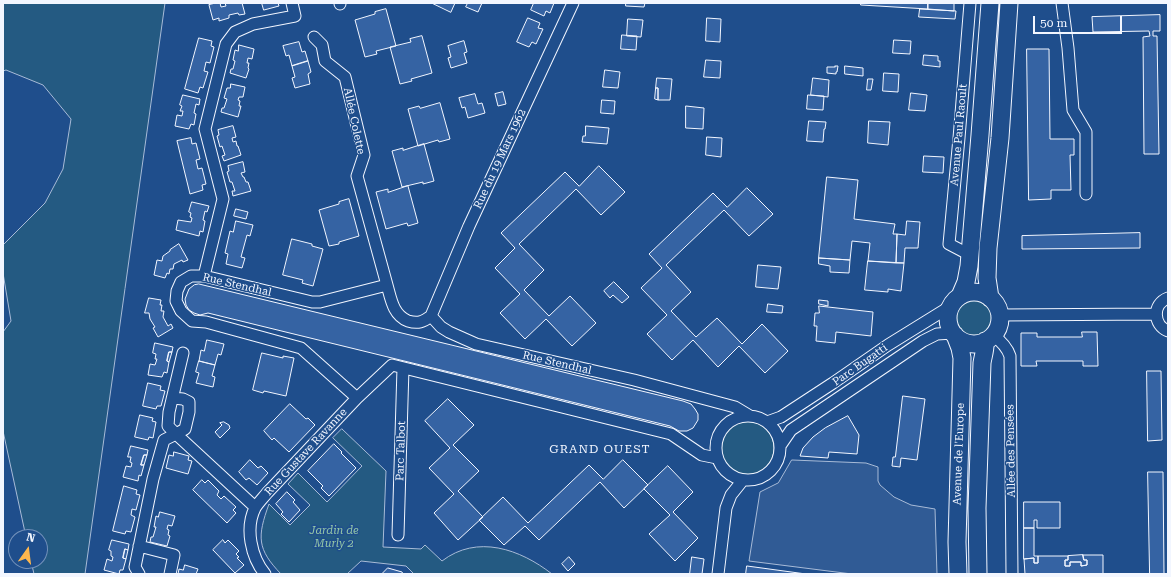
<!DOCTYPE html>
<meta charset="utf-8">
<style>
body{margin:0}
#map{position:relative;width:1171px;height:577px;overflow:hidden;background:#1f4e8c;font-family:"Roboto Serif",serif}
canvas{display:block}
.frame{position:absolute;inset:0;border:4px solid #f2f6ff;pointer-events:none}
.north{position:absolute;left:8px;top:529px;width:40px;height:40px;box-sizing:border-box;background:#1f4e8c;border:1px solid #7391ba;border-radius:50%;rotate:14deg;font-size:11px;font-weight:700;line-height:16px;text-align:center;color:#f2f6ff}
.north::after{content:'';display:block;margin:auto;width:14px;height:18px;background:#ffb74d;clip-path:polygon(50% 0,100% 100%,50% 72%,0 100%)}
.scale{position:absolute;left:1033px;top:16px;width:89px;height:18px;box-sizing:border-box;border:2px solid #f2f6ff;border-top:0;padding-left:5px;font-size:12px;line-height:14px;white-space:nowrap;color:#f2f6ff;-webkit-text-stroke:3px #1f4e8c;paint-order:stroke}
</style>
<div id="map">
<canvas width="1171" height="577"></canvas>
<div class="frame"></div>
<div class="north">N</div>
<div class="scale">50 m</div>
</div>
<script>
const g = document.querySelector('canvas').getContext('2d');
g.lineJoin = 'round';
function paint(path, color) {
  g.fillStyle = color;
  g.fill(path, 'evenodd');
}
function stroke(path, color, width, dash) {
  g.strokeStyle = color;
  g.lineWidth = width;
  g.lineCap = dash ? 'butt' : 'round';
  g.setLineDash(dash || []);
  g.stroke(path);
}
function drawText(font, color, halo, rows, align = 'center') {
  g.font = font + ' "Roboto Serif",serif';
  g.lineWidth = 3;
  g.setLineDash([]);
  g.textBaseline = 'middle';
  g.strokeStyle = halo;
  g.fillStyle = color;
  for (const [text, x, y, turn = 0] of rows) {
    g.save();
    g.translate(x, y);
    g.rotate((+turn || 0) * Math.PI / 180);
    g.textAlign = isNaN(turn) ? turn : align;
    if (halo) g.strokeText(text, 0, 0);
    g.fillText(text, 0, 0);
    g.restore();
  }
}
const green = new Path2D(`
 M3,3H165L85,574H34L31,561H40V537H26L3,431V332L11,321L3,273V245L45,203L63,169L71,119L43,85L6,70L3,71Z
 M956 318a18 18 0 1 1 36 0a18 18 0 1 1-36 0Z
 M720 448a27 27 0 1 1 54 0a27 27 0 1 1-54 0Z
 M342,429L386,471L383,547L421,549L425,545L442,561C477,534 520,549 552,574H414L406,566L361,561L347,574H281C257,549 257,537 269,504L290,525L310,505L288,484L298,473L327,502L362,466L333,438Z`);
paint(green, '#245a82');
stroke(green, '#a8bbd7', 1);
const parking = new Path2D(`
 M792,460L866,463L878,467V481L880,485L894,497L911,505L935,509L937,574H852L749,561L760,492L778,483Z`);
paint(parking, '#305b95');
stroke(parking, '#a8bbd7', 1);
const building = new Path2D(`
 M216,3H220L221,7L226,6L225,3H242L245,14L239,15L238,13L229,15V18L219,21V18L213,20L209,5Z
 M262,3H278L279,6L264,10Z
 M432,3H455L451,12Z
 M468,3H482L478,12L466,7Z
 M534,3H554L550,13L546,11L544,16L531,10Z
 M626,3H645L644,7L626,6Z
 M861,3H928V9L861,5Z
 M928,3H954V11L928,9Z
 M386,9L396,46L376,51L377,54L365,57L355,20L375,14V12Z
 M920,9L956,11L955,19L919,17Z
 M1160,15V31H1153V36H1157L1159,154H1144L1143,37L1150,36L1149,31L1093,32L1092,17Z
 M528,18L540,23L538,28L543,29L536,44L532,42L529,47L517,42Z
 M707,18L721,19L720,42L706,41Z
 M628,19L643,20L641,37L627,36Z
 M622,35L637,36L636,50L621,49Z
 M422,36L432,73L411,79L412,81L400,84L390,47L411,42L410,39Z
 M199,38L212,41L211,46L214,47L210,63L206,62L204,71L208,72L203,88L200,87L198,93L185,89Z
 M894,40L911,41L910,54L893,53Z
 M464,41L467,52L464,53L467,63L451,68L448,58L451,57L448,46Z
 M299,42L302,52L305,51L308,61L292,66L289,55L286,56L283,46Z
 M239,45L254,49L252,59L248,58L247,63H249L248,68L249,69L246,78L230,73L231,69H233L235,61L233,60L235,50L238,51Z
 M1027,49H1049L1050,139H1074V155H1070L1071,190H1051V199L1029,200Z
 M924,55L938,56V61H940V67L923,65Z
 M706,60L721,61L720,78L704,77Z
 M308,61L311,72L308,74L310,84L295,88L292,78L295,77L292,66Z
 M835,66H838L837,72H836V74L827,73V67H835Z
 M845,66L863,68V76L845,74Z
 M605,70L620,72L618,88L603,87Z
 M884,73L899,74L898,92L883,91Z
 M657,78L672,79L670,100H658V88H656Z
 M813,78L829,80L828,97L811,95Z
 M868,79H873L871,90H867Z
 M231,84L245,87L243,97H239L238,100L240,101L239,106H241L238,117L221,112L222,108H224L227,99L224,98L227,88H230Z
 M656,88H658V100L655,99Z
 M503,92L506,104L498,106L495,94Z
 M911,93L927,95L925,111L909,110Z
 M475,94L478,104L482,103L485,113L468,118L465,107L462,108L459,98Z
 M183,95L200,99L199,105L196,104L194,113L196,114L194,125L191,124L189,129L175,126L177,115L182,116L183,111H180L182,106L180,105Z
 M808,95L824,96L823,110L807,109Z
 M602,100L615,101L614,114L601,113Z
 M440,103L450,139L439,142L438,140L418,146L408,109L419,106L420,108Z
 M686,106L704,108L703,129L686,128Z
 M809,121L826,122L825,129H824L823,142L807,141Z
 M869,121L890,122L888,145L868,143Z
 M233,126L236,137L232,138L233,142L236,141L237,146H238L241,155L224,161L222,156L225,155L222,146L220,147L217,136L219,135L218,130Z
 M586,126L609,128L607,144L582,142L583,136H585Z
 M707,137L722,138L721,157L706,155Z
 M191,138L192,144L196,143L200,159L196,160L198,169L202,168L206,184L202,185L203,190L190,194L177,141Z
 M424,144L434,181L423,184V182L402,187L392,151L403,148V150Z
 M924,156L944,157L943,173L923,172Z
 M243,162L245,172L241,173L243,177H244L246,182H248L251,191L233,196L232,191H235L232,182H230L227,172L229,171L228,166Z
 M599,166L625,192L601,215L576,189L519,244L544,270L524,290L549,316L570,296L596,323L572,346L546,319L525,339L500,313L520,294L495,268L515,248L501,233L565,172L579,186Z
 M827,177L858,180L854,219L895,224L893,234H897L896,263L868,261L870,243L852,241L850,260L819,258Z
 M408,186L418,223L408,226L407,223L386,229L376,192L388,189V192Z
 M747,188L773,214L749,236L724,210L666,265L691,292L671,311L696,337L717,318L742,344L762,324L788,351L765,373L739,346L718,367L693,340L672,360L647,334L667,315L641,288L662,268L649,254L713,193L727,207Z
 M349,199L359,236L339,242V244L329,246L319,210L339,204V202Z
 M192,202L209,206L207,212L205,211L203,220L205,221L203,232L200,231L199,236L176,230L178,220L191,222L192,218L190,217L191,213L189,212Z
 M236,209L248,212L246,219L234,216Z
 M236,221L253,225L250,236L247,235L241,257L245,258L242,268L226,264L228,254L225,253L230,231L233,232Z
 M907,221L920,222L918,248H905L904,263H896L897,234L905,235Z
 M1140,233V248L1022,249V236Z
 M292,239L312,244V246L323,249L313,286L302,283L303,280L283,275Z
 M179,244L188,260L183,262L182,260L174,264L173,269H170L169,274L167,273L165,278L154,275L157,260L162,261L163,256L170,251V250Z
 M819,258L850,260L849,273L830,272V266L819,264Z
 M868,261L904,263L901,291L888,289V292L865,290Z
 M758,265L781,267L778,289L756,287Z
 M614,282L629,297L622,303L613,295L610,298L604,291Z
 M199,284L683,401L691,404L695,409L698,414V420L693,428L687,431H679L670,426L208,313L200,315L194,313L189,310L186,305L185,299L189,289L194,285Z
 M149,298L161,300L160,305H162L161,311H164L163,317L168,326L171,324L173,328L158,337L153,328L155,327L150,319L149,313H145Z
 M819,300L828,301V306L819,304Z
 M768,304L783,306L782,313L767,312Z
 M819,306L873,312L871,336L836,332L835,343L816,341L817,326H814L815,313H819Z
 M1082,332H1097L1098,366H1083V361H1036L1037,366H1021V333H1037V337H1082Z
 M207,340L224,344L221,355L218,354L215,365L199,361L201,350L204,351Z
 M155,343L173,347L172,352H169L167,361L169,362L167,373L164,372L162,377L148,375L150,364L155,365L157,359H155L156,354L153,353Z
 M169,352H172L169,362L167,361Z
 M262,353L283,358V356L294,358L286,396L264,391L263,393L253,390Z
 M199,361L215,365L212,376L215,377L213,387L196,383L199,373L196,372Z
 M1147,371H1161L1162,440L1148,441Z
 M148,383L161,386L160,390L165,391L161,406H157L156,409L143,406Z
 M903,396L925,399L917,460L901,458L900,467L892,466L893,457H895Z
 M448,399L474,425L453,445L479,471L458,491L483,517L458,540L434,513L454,494L429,468L450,448L425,421Z
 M290,404L306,419L308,418L315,425L289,452L274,438L272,440L264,431Z
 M140,415L153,418L152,421L156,422L153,438L149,437L148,440L135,437Z
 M848,416L859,435L857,454L829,452L828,458L800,456L803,448L813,437L825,428Z
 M224,422L229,425L230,428L220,438L215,432L222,425L220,423Z
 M334,444L342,452L341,453L356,468L329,496L321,488L323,486L308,471Z
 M131,446L148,450L147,455H144L141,465H144L141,476L139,475L138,481L123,477L126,466L131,467L132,463L130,462L131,457H128Z
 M174,452L189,456L188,460L192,461L188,474L166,468L169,455L173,456Z
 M144,455H147L144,465H141Z
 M250,460L258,468L261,466L268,473L257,485L249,478L246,480L239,472Z
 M623,460L648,485L624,508L600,482L539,540L525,526L504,545L479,520L503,497L528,523L589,465L603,479Z
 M668,466L693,492L673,512L698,538L675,561L649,534L670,515L644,489Z
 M1148,472H1163L1164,574H1150Z
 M202,480L205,483L208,480L219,491L217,495L221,499L224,496L236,507L233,510L236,513L227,523L193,490Z
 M124,486L137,490L136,494L140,495L136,510L132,509L131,515L135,517L131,532L126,531L125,534L113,531Z
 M287,492L295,500L293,502L300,510L289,522L281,514L283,512L276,504Z
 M1024,502H1060V528H1037V520H1034V528H1024Z
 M160,512L175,516L172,526L168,525L167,529L169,530L168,535L170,536L167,546L150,542L151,537H153L156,527H154L156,516L158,517Z
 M1024,528H1034V556H1038V563H1034V558L1024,559Z
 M112,540L129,544L128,550L125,549L123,558L126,559L123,570H120L119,574L104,570L107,559L112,561L113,557L111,556V551L109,550Z
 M223,540L225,543L228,540L239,551L236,554L239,557L237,558L244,565L235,573L213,550Z
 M125,549L128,550L126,559L123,558Z
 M1083,555L1084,560H1087V565L1081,566V562H1070V566H1065V560H1068V556Z
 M1083,555H1103V574H1025L1024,559L1034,558V563H1038V556H1068V560H1065V566H1070V562H1081V566L1087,565V560H1084Z
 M569,557L575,564L568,571L562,564Z
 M692,557L704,559L702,574H690Z
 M185,565L198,569L196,574H178L179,569L183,570Z
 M747,566L806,574H746Z
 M388,568L402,572L403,574H382Z`);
paint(building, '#3563a3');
stroke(building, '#f2f6ff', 1);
const street = new Path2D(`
 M340,3V4
 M970,3L959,138L949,244L970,255
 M1062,3L1068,48L1073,110L1086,132V194
 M314,37L322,45L325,61L345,77L364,155L357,176L387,285
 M204,276L223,199L205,129L226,44L235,32L253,24L295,16L292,3
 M1168,298C1152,304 1153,325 1168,331
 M1000,315L1156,314
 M431,316L469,226L573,3
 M993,335C1001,341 1007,347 1010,356L1012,574
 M173,398L183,399L189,402V412L185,429L176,434L168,426L169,412L183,353
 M357,398L301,348L206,322L192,321L181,311L176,301L177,291L181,282L191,276H204L312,302H320L387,285C391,299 393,315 408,321C418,324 423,322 431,316L441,327L449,332L476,344L634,380L735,407L750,416
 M716 448a32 32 0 1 1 64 0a32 32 0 1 1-64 0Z
 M767,422L781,417L833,383L888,345L951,306
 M780,446L791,430L923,341L937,334L953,333
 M398,535L403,368
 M139,546L174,555L170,574
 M139,574L135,567L153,479L164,440L176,434L255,507
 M265,574C251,557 245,528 255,508C258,503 263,498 267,493L357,398L392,365L671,434L702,455L717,458
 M718,574L726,508L731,495L743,480`);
const primary = new Path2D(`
 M948 318a26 26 0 1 1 52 0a26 26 0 1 1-52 0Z
 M960,296L966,282L969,266L980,135L990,3
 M990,298L987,278L988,248L1000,138L1009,3
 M955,335L960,348L962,358L957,542L958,574
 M978,574L977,508L982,363C983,356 986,348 985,341`);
stroke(street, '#f2f6ff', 13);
stroke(primary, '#f2f6ff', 19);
stroke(street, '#1f4e8c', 11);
stroke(primary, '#1f4e8c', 17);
drawText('11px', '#f2f6ff', '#1f4e8c', [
 ["Allée Colette",354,121,78],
 ["Avenue Paul Raoult",959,135,-85],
 ["Rue du 19 Mars 1962",500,159,-65],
 ["Rue Stendhal",237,285,13],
 ["Rue Stendhal",557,363,13],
 ["Parc Bugatti",860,365,-35],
 ["Parc Talbot",401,451,-88],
 ["Allée des Pensées",1011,451,-91],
 ["Rue Gustave Ravanne",306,452,-47],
 ["Avenue de l'Europe",959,454,-88]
]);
drawText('italic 11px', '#97c8a6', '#1f4e8c', [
 ["Jardin de",334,531],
 ["Murly 2",334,544]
]);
g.letterSpacing = '1px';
drawText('12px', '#f2f6ff', '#1f4e8c', [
 ["GRAND OUEST",600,449]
]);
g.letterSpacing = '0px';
</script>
